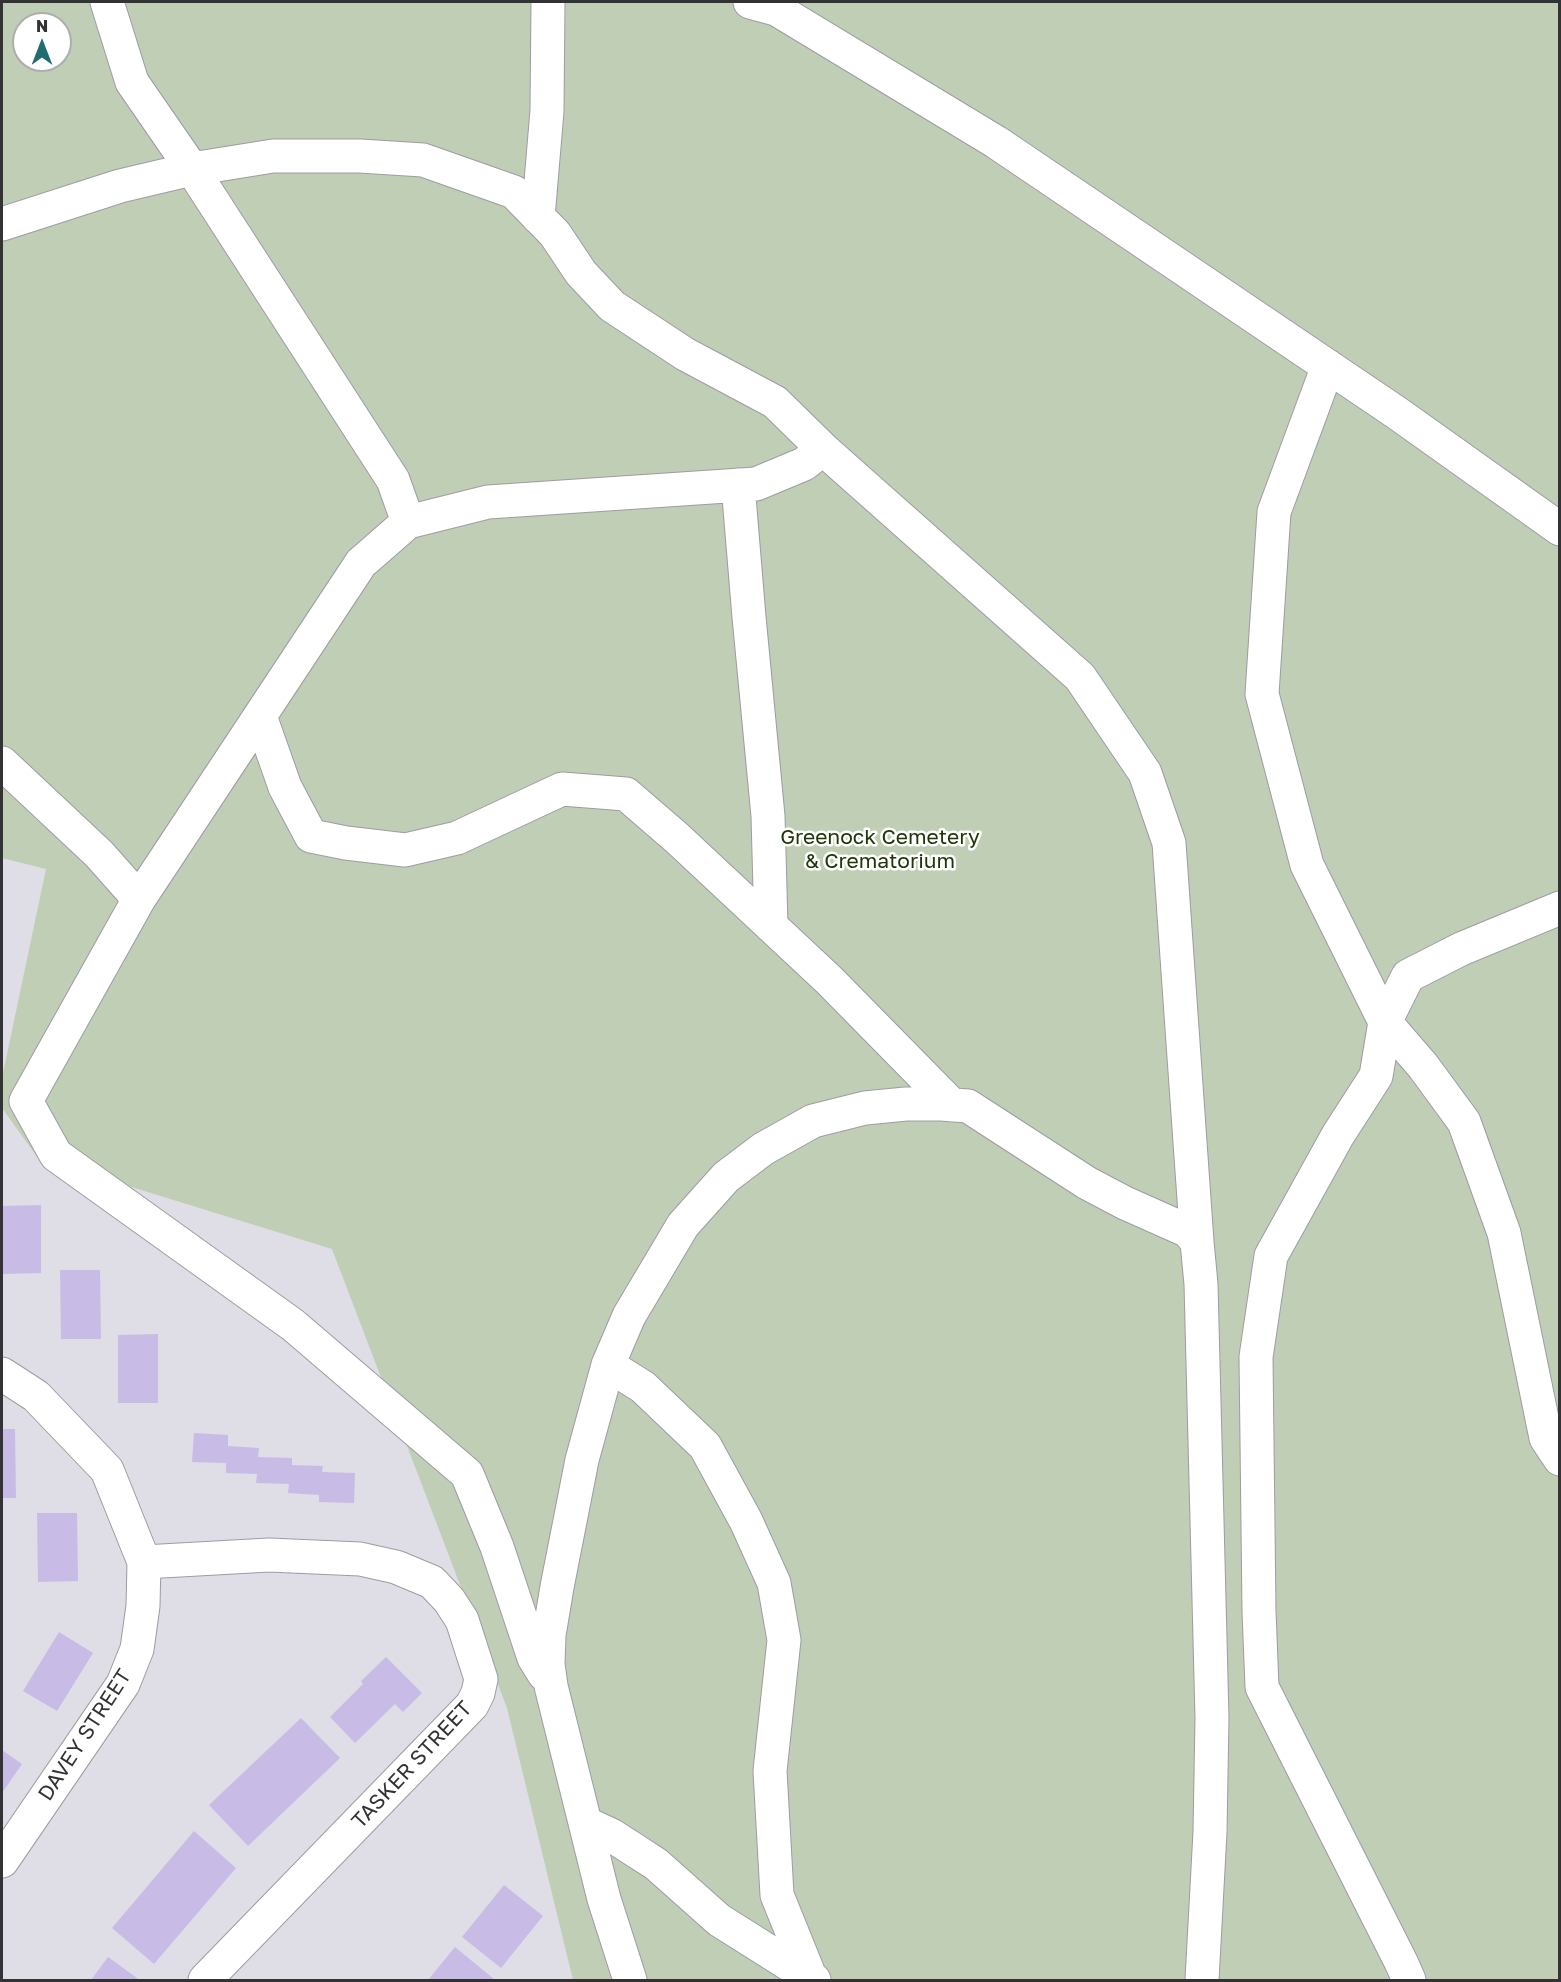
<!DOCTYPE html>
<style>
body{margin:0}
#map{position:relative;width:1561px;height:1982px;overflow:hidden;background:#dfdde5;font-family:"Golos Text",sans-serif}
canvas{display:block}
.frame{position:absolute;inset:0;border:3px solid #333336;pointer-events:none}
.north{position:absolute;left:12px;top:12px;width:60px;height:60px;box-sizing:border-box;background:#fff;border:2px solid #adadaf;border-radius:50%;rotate:0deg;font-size:16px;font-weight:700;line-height:24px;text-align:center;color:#333336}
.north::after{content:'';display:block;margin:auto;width:21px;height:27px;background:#216d6f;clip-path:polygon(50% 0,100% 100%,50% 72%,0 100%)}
</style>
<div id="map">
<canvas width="1561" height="1982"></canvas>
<div class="frame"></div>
<div class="north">N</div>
</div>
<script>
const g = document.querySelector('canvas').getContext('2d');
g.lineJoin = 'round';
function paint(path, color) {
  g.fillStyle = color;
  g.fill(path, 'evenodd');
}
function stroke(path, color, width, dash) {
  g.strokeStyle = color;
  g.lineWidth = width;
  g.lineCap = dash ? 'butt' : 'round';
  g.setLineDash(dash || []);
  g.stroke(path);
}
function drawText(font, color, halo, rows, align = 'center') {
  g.font = font + ' "Golos Text",sans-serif';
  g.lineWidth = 5;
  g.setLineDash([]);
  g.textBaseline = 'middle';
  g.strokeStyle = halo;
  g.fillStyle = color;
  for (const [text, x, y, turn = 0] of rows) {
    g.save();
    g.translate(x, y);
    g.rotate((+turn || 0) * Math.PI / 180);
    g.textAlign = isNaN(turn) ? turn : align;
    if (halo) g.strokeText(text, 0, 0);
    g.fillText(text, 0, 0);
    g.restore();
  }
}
paint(new Path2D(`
 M2,2H1559V1980H573L507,1708L332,1249L38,1158L2,1108V1078L46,869L2,858ZM24,24H60V60H24Z`), '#bfceb4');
paint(new Path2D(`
 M41,1205V1273L2,1274V1206Z
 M60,1270H100L101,1339H61Z
 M158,1334V1403H118V1335Z
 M2,1429H15L16,1498H2Z
 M194,1433L228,1435V1446L259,1448L258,1457L292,1458V1465L323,1466L322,1472L355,1473L354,1503L319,1502V1495L288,1493L289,1484L256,1483L257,1474L226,1473V1463L192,1462Z
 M37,1513H77L78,1581L38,1582Z
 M59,1632L93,1653L57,1711L23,1691Z
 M386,1657L422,1693L403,1712L395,1704L355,1743L330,1717L363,1684L361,1681Z
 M301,1718L340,1758L248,1846L209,1805Z
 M2,1750L22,1764L2,1793Z
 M194,1831L236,1868L154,1964L112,1928Z
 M504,1885L543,1916L501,1968L462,1937Z
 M455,1947L494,1979L492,1980H428Z
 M108,1957L137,1978L136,1980H91Z`), '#c8bce7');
const minor = new Path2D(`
 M750,2L776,9L996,142L1397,413L1560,529
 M538,217L547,111L548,2
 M2,224L120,186L192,169L132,82L107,2
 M1328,366L1274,512L1262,694L1307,865L1385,1022L1376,1076L1338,1135L1271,1256L1256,1357L1259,1611L1262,1687L1401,1962L1409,1980
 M823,449L1080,677L1145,773L1169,843L1197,1242
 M738,485L749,617L768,816L771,926
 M260,716L285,787L311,836L346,843L405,850L457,838L562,789L626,794L677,838L829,980L952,1105
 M2,763L99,854L139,899L26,1101L56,1155L293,1325L467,1474L497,1547L534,1658L544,1674
 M139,899L361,563L408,522L488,502L756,484L804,464L823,449L775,402L685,354L612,306L581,273L555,234L514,192L423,160L360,156H273L192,169L393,480L408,522
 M1560,908L1461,949L1408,976L1385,1022L1423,1066L1464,1122L1504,1233L1546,1438L1560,1459
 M608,1365L643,1387L705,1446L746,1521L774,1583L784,1640L770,1771L777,1895L811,1979
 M2,1374L36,1396L107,1470L144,1562L143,1606L137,1649L123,1684L2,1861
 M144,1562L269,1555L360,1559L396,1567L432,1582L449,1600L462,1620L481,1679L478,1693L472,1705L205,1980
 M585,1823L611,1835L639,1853L656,1864L719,1920L814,1980
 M630,1980L604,1899L551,1686L548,1664L549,1635L557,1587L582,1460L608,1365L629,1316L683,1225L726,1177L763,1149L813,1121L865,1108L906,1104H941L968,1106L1087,1183L1125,1203L1188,1231L1197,1242L1201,1284L1212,1718L1210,1832L1202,1980`);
stroke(minor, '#9e9ca3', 35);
stroke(minor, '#fff', 33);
drawText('21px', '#203508', '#fff', [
 ["Greenock Cemetery",880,837],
 ["& Crematorium",880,861]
]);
drawText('21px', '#333336', '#fff', [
 ["DAVEY STREET",85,1735,-57],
 ["TASKER STREET",412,1765,-47]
]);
</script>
